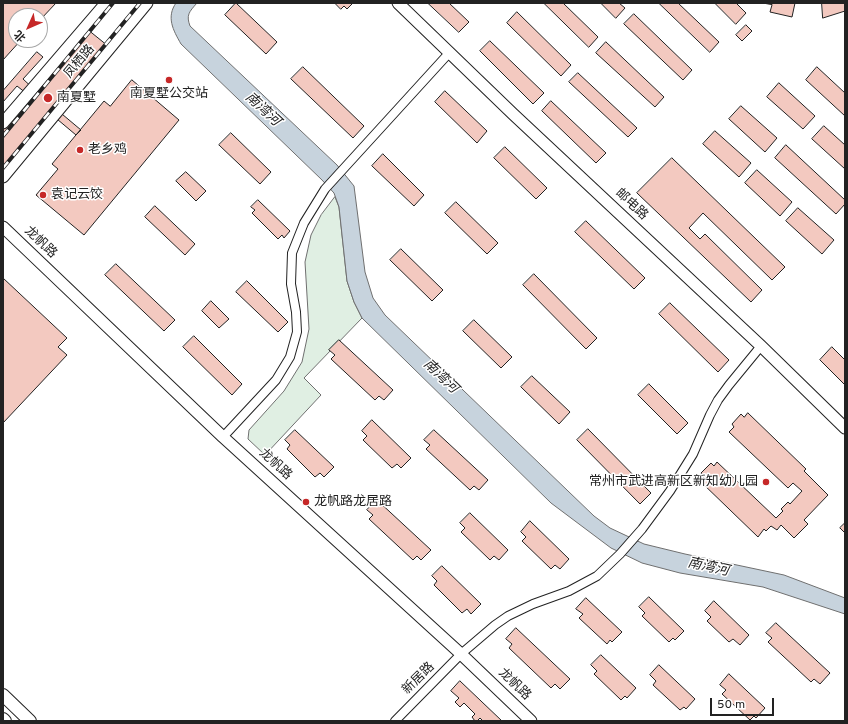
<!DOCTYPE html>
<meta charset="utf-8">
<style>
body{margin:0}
#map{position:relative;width:848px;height:724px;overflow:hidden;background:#fff;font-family:Overpass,"Noto Sans SC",sans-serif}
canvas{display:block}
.frame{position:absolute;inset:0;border:4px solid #222;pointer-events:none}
.north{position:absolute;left:8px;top:8px;width:40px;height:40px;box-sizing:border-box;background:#fff;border:1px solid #a7a7a7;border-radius:50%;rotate:225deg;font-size:11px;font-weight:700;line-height:16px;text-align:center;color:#222}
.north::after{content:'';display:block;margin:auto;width:14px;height:18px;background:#c62828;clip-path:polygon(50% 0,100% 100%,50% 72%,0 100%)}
.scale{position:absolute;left:710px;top:698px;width:64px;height:18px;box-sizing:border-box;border:2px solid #222;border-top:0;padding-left:5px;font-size:12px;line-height:14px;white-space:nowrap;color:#222;-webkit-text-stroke:3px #fff;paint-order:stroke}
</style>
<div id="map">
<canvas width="848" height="724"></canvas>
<div class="frame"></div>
<div class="north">北</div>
<div class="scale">50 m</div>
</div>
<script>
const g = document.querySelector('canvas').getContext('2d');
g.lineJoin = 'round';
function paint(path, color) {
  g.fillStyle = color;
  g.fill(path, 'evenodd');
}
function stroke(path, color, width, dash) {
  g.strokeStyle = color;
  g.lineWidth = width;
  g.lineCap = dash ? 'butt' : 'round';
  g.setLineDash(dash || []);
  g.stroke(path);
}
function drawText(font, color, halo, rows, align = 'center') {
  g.font = font + ' Overpass,"Noto Sans SC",sans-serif';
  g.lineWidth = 3;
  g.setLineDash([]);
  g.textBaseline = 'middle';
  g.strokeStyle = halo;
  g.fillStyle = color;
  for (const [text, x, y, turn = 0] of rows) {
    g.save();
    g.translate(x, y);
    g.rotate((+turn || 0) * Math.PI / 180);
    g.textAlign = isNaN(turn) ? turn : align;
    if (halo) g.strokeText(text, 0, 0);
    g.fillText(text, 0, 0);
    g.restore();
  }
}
const green = new Path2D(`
 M335,197L339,207L347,281L354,302L362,318L304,378L321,395L265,455L248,439L249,430L284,391L302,362L309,329L305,262L311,235L321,215Z`);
paint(green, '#e0efe3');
stroke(green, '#6f6f6f', 1);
const water = new Path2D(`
 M176,3H197C189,12 186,15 190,26L337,165L354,186L365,272L373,298L385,315L594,516L610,528L644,544L685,554L784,575L845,598V614L763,587L680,573L642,563L611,548L551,503L362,318L354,302L347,281L339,207L334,193L322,180L181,44C173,30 166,17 176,3Z`);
paint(water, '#c7d3dd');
stroke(water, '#6f6f6f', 1);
const building = new Path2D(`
 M3,3H56L40,20V16H16V40H21L3,60Z
 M236,3L277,42L266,54L225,15Z
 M335,3H353L347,9L344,6L341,9Z
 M428,3H449L469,22L459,32Z
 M544,3H563L598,37L589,47Z
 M601,3H619L625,8L616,18Z
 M659,3H678L719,42L710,52Z
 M715,3H736L746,13L736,24Z
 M763,3H795L792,17L770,12L772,5Z
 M822,3H845V11L823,18Z
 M517,12L571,65L561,76L507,23Z
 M634,14L692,70L683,80L624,24Z
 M746,25L752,31L742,41L736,35Z
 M87,29L108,46L3,172V130Z
 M490,41L544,93L533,104L480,51Z
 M606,42L664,97L655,107L596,53Z
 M37,52L43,57L23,79L36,91L31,97L17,86L3,102V91Z
 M303,67L364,126L353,138L291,79Z
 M817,67L845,93V116L806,80Z
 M578,73L637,128L628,137L569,82Z
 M132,80L179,120L84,235L36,195L58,169L52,164L104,101L110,106Z
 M779,83L815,116L803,129L767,97Z
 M445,91L487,131L477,143L435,102Z
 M551,101L606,153L596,163L542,111Z
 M741,106L777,138L765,152L729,119Z
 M56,109L81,130L76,135L51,114Z
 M824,126L845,145V169L812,139Z
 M715,131L751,163L739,177L703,144Z
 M231,133L271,172L260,184L219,145Z
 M786,145L845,200V204L836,214L775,158Z
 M505,147L547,188L536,199L494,158Z
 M383,154L424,195L414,206L372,166Z
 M672,158L785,267L772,280L703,213L689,228L700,239L705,234L762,290L751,302L637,193Z
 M757,170L792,202L780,216L745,183Z
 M186,172L206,191L196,201L176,181Z
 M258,200L290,231L284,238L282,235L278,239L252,213L255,210L251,207Z
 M456,202L498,243L487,254L445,213Z
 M155,206L195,244L185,255L145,217Z
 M798,208L834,240L822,254L786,221Z
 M586,221L645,278L634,289L575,232Z
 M401,249L443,290L432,301L390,260Z
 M116,264L175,320L164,331L105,275Z
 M534,274L597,338L586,349L523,285Z
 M3,278L67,338L58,347L67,355L3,423Z
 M247,281L288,322L278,332L236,292Z
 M211,301L229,319L219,328L202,311Z
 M670,303L729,360L718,372L659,314Z
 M474,320L512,357L501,368L463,331Z
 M194,336L242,384L232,395L183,347Z
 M339,340L393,390L384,400L379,396L375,400L331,359L335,355L329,350Z
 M832,347L845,360V385L820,360Z
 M532,376L570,412L559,424L521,387Z
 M649,384L688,423L677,434L638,395Z
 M748,413L806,469L804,471L828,495L804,520L808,524L794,538L781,525L777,530L771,526L766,531L764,529L758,537L700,481L704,477L701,473L711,463L714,466L717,462L776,518L783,511L781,509L788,502L790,504L802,491L793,483L788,488L729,432L734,427L732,424L741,414L744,417Z
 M372,420L411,458L401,468L397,464L392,468L363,440L367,436L362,431Z
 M588,429L651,493L640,504L577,440Z
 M295,430L334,467L324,477L320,473L315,477L287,449L290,445L285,440Z
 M434,430L488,480L479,490L474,486L470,490L426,449L430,445L424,440Z
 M377,500L431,550L421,560L417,556L413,560L369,519L373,515L367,510Z
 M470,513L508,550L499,560L494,556L490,560L461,532L465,528L460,523Z
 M530,521L569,559L560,569L555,565L551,569L522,541L526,537L521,532Z
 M845,523V533L840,528Z
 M442,566L481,604L471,614L467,609L462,613L434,585L437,581L432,576Z
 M649,597L684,631L675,640L673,638L669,642L642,616L645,613L639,607Z
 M586,598L622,632L612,642L610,640L607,644L579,618L583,614L576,609Z
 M714,601L749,635L740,645L733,639L729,642L707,621L711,617L705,611Z
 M776,623L830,673L820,684L814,679L811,682L768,642L772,638L766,633Z
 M516,628L570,679L560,689L555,684L551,688L509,648L512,644L506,639Z
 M601,655L636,688L627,698L625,696L621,700L594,674L597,671L591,665Z
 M659,665L695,699L686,709L684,707L680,710L653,685L656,681L650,675Z
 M729,674L765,708L756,718L754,716L750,720L722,694L726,690L720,685Z
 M460,681L502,721H483L480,718L477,721H475L472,717L475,714L464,703L460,707L455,702L459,698L451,691Z`);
paint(building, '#f3c9c0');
stroke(building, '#222', 1);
const street = new Path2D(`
 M223,437L276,380L290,357L297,332L296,312L291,284L292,253L304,223L325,189L450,52
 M395,721L461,654L495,625L508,616L533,604L569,591L597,576L620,554L642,529L670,491L693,454L710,415L718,400L729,385L761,346`);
const secondary = new Path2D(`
 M398,3L513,114L761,346L845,428
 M3,123L106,3
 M3,177L147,3
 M3,227L223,437L461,654L531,721`);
const primary = new Path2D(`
 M3,695L30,721
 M3,719L5,721`);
stroke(street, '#222', 10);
stroke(secondary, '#222', 13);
stroke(primary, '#222', 14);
stroke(street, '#fff', 8);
stroke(secondary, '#fff', 11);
stroke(primary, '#fff', 12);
const rail = new Path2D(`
 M3,136L113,3
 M3,168L140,3`);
stroke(rail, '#222', 4);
stroke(rail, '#fff', 2.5, [8]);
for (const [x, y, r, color] of [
 [169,80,4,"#c62828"],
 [48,98,5,"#c62828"],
 [80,150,4,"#c62828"],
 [43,195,4,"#c62828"],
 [766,482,4,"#c62828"],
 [306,502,4,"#c62828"]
]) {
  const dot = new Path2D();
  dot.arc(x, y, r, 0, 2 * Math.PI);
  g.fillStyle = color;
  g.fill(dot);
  stroke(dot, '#fff', 1.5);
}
drawText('13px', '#222', '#fff', [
 ["凤栖路",80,62,-50],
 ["邮电路",631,205,43],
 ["龙帆路",40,243,44],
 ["龙帆路",275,465,42],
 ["新居路",419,679,-45],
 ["龙帆路",514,685,44]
]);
drawText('13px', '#222', '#fff', [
 ["南夏墅公交站",169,94,"center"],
 ["南夏墅",57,98],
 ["老乡鸡",88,150],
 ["袁记云饺",51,195],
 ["常州市武进高新区新知幼儿园",758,482,"right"],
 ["龙帆路龙居路",314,502]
], 'left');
drawText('italic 14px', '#222', '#fff', [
 ["南湾河",262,110,43],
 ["南湾河",440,377,44],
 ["南湾河",708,568,12]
]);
</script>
